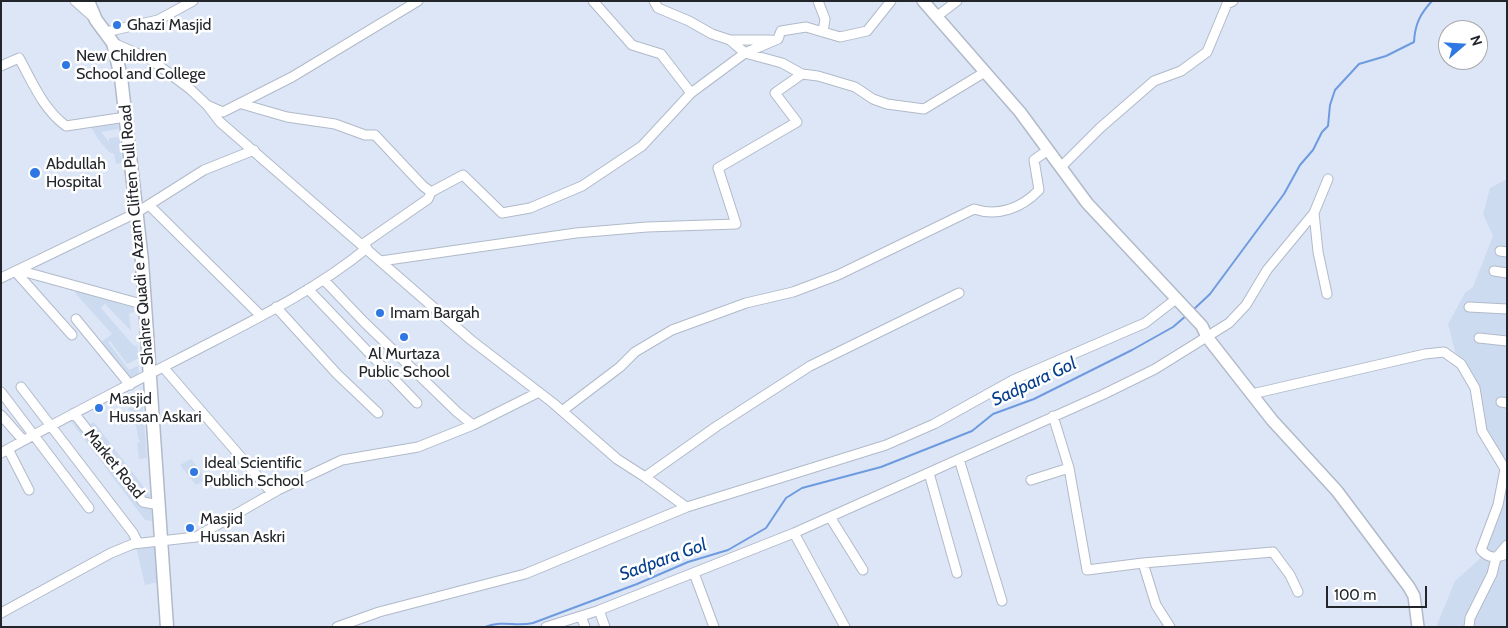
<!DOCTYPE html>
<style>
body{margin:0}
#map{position:relative;width:1508px;height:628px;overflow:hidden;background:#dce6f6;font-family:Cabin,sans-serif}
canvas{display:block}
.frame{position:absolute;inset:0;border:2px solid #22262b;pointer-events:none}
.north{position:absolute;left:1438px;top:20px;width:50px;height:50px;box-sizing:border-box;background:#fff;border:1px solid #a7a8aa;border-radius:50%;rotate:71deg;font-size:14px;font-weight:700;line-height:20px;text-align:center;color:#22262b}
.north::after{content:'';display:block;margin:auto;width:18px;height:22px;background:#2f78e4;clip-path:polygon(50% 0,100% 100%,50% 72%,0 100%)}
.scale{position:absolute;left:1326px;top:586px;width:101px;height:22px;box-sizing:border-box;border:2px solid #22262b;border-top:0;padding-left:6px;font-size:15px;line-height:18px;white-space:nowrap;color:#22262b;-webkit-text-stroke:4px #fff;paint-order:stroke}
</style>
<div id="map">
<canvas width="1508" height="628"></canvas>
<div class="frame"></div>
<div class="north">N</div>
<div class="scale">100 m</div>
</div>
<script>
const g = document.querySelector('canvas').getContext('2d');
g.lineJoin = 'round';
function paint(path, color) {
  g.fillStyle = color;
  g.fill(path, 'evenodd');
}
function stroke(path, color, width, dash) {
  g.strokeStyle = color;
  g.lineWidth = width;
  g.lineCap = dash ? 'butt' : 'round';
  g.setLineDash(dash || []);
  g.stroke(path);
}
function drawText(font, color, halo, rows, align = 'center') {
  g.font = font + ' Cabin,sans-serif';
  g.lineWidth = 5;
  g.setLineDash([]);
  g.textBaseline = 'middle';
  g.strokeStyle = halo;
  g.fillStyle = color;
  for (const [text, x, y, turn = 0] of rows) {
    g.save();
    g.translate(x, y);
    g.rotate((+turn || 0) * Math.PI / 180);
    g.textAlign = isNaN(turn) ? turn : align;
    if (halo) g.strokeText(text, 0, 0);
    g.fillText(text, 0, 0);
    g.restore();
  }
}
paint(new Path2D(`
 M118,121L119,129L101,132L109,142V138L120,137L122,163L116,164L114,154L109,152L98,139L91,127Z
 M1507,179V627H1436L1455,581L1485,554L1504,471L1494,451L1477,429L1470,390L1458,363L1448,324L1465,293L1473,287L1493,236L1483,214L1490,188Z
 M78,291L134,308L135,312L129,313L131,331L105,304L101,308L134,346L137,345L139,358L127,364L110,341L108,342L129,370L138,366L140,378L130,383L97,345L112,334L75,293Z
 M143,407L147,458L139,459L137,443L140,441L138,438L135,418L128,408Z
 M81,413L90,424L94,422L150,495V502L143,499L77,416Z
 M75,416L151,507L152,521L145,520L69,419Z
 M191,459L207,479L196,485L180,465Z
 M154,542L158,582L145,585L136,547Z`), '#cddbf1');
stroke(new Path2D(`
 M1193,310L1210,294L1284,194L1300,165L1313,150L1322,132L1328,126L1330,105L1335,90L1359,64L1386,56L1414,42C1415,24 1420,14 1432,1
 M485,627C504,620 515,627 533,623L637,584L688,562L728,550L766,528L786,498L802,488L881,467L972,431L993,414L1034,399L1132,350L1173,327L1187,315`), '#6e9bdf', 2);
const minor = new Path2D(`
 M75,1L93,17
 M593,1L632,45L661,54L691,93
 M654,1L658,8L689,21L712,34L730,40H771
 M818,1L825,19L823,32
 M936,17L957,1
 M106,32L158,20L193,1
 M730,40L745,53L778,39L781,31L806,27L840,37L867,31L891,1
 M113,43L150,59L190,89L207,105L223,112L292,77L418,1
 M1,66L19,58C33,83 43,109 66,126L126,117
 M242,104L287,117L335,124L365,135H375L423,186L431,192L463,175L502,213L530,208L582,186L642,146L691,93L745,53L782,63L802,74L818,76L855,87L873,99L887,104L924,109L985,72
 M207,105L220,122L471,340L553,403L617,459L645,477L717,426L810,366L959,293
 M1061,167L1100,128L1154,81L1181,71L1207,52L1227,4L1233,1
 M149,205L261,316
 M1314,213L1318,252L1327,294
 M363,244L428,199L431,192
 M1500,251L1507,252
 M381,261L576,233L647,227L736,224L718,168L797,122L775,93L802,74
 M18,270L145,305
 M15,271L72,335
 M1494,271L1507,273
 M1,278L136,213L204,170L254,150
 M324,280L364,322L457,412L473,425
 M308,289L417,403
 M276,307L337,374L378,413
 M1469,307L1507,309
 M76,319L130,385
 M1479,338L1507,341
 M163,367L272,493
 M21,387L133,533L138,543
 M1,392L89,508
 M1252,394L1425,354L1444,352L1461,364L1475,388L1482,431L1505,469L1498,505L1481,550C1489,559 1496,558 1507,554
 M1501,402L1507,403
 M562,411L620,367L635,352L672,330L746,303L793,292L838,275L974,209C998,217 1022,208 1039,190L1034,160L1048,150
 M74,413L143,502L159,505
 M1,415L23,440
 M8,449L29,490
 M1,453C67,416 134,382 200,348C258,318 317,289 367,248
 M959,459L1002,601
 M1069,468L1087,570L1143,563L1273,552L1290,575L1298,592
 M929,473L957,573
 M645,477L686,507
 M1031,480L1069,468L1053,416
 M830,517L863,570
 M794,533L845,627
 M1143,563L1156,605L1170,627
 M694,573L714,627
 M599,610L605,627
 M1,613L111,553L133,544L196,537L278,490L342,460L418,447L473,425L539,392
 M581,616L585,627
 M337,627L379,612L525,574L687,507L886,445L934,424L1013,380L1145,323L1176,299
 M546,627L597,611L794,533L1102,395L1155,369L1229,323L1246,305L1267,270L1314,213L1328,179
 M1469,627L1470,618L1492,574L1496,558L1507,545`);
const major = new Path2D(`
 M923,1L1020,112L1087,203L1202,326L1207,337L1272,420L1337,491L1409,587L1414,596L1418,627`);
const highway = new Path2D(`
 M88,1L96,20L113,43L121,77L142,261L167,627`);
stroke(minor, '#b1bac9', 11);
stroke(major, '#b1bac9', 14);
stroke(highway, '#b1bac9', 15);
stroke(minor, '#fff', 9);
stroke(major, '#fff', 11);
stroke(highway, '#fff', 12);
for (const [x, y, r, color] of [
 [117,25,5,"#2f78e4"],
 [66,65,5,"#2f78e4"],
 [35,173,6,"#2f78e4"],
 [380,313,5,"#2f78e4"],
 [404,337,5,"#2f78e4"],
 [99,408,5,"#2f78e4"],
 [194,472,5,"#2f78e4"],
 [190,528,5,"#2f78e4"]
]) {
  const dot = new Path2D();
  dot.arc(x, y, r, 0, 2 * Math.PI);
  g.fillStyle = color;
  g.fill(dot);
  stroke(dot, '#fff', 2);
}
drawText('16px', '#22262b', '#fff', [
 ["Ghazi Masjid",127,25],
 ["New Children",76,56],
 ["School and College",76,74],
 ["Abdullah",46,164],
 ["Hospital",46,182],
 ["Imam Bargah",390,313],
 ["Al Murtaza",404,354,"center"],
 ["Public School",404,372,"center"],
 ["Masjid",109,399],
 ["Hussan Askari",109,417],
 ["Ideal Scientific",204,463],
 ["Publich School",204,481],
 ["Masjid",200,519],
 ["Hussan Askri",200,537]
], 'left');
drawText('16px', '#22262b', '#fff', [
 ["Shahre Quadi e Azam Cliften Pull Road",137,235,-95],
 ["Market Road",114,464,51]
]);
drawText('italic 18px', '#053f8e', '#fff', [
 ["Sadpara Gol",1034,382,-25],
 ["Sadpara Gol",663,560,-20]
]);
</script>
